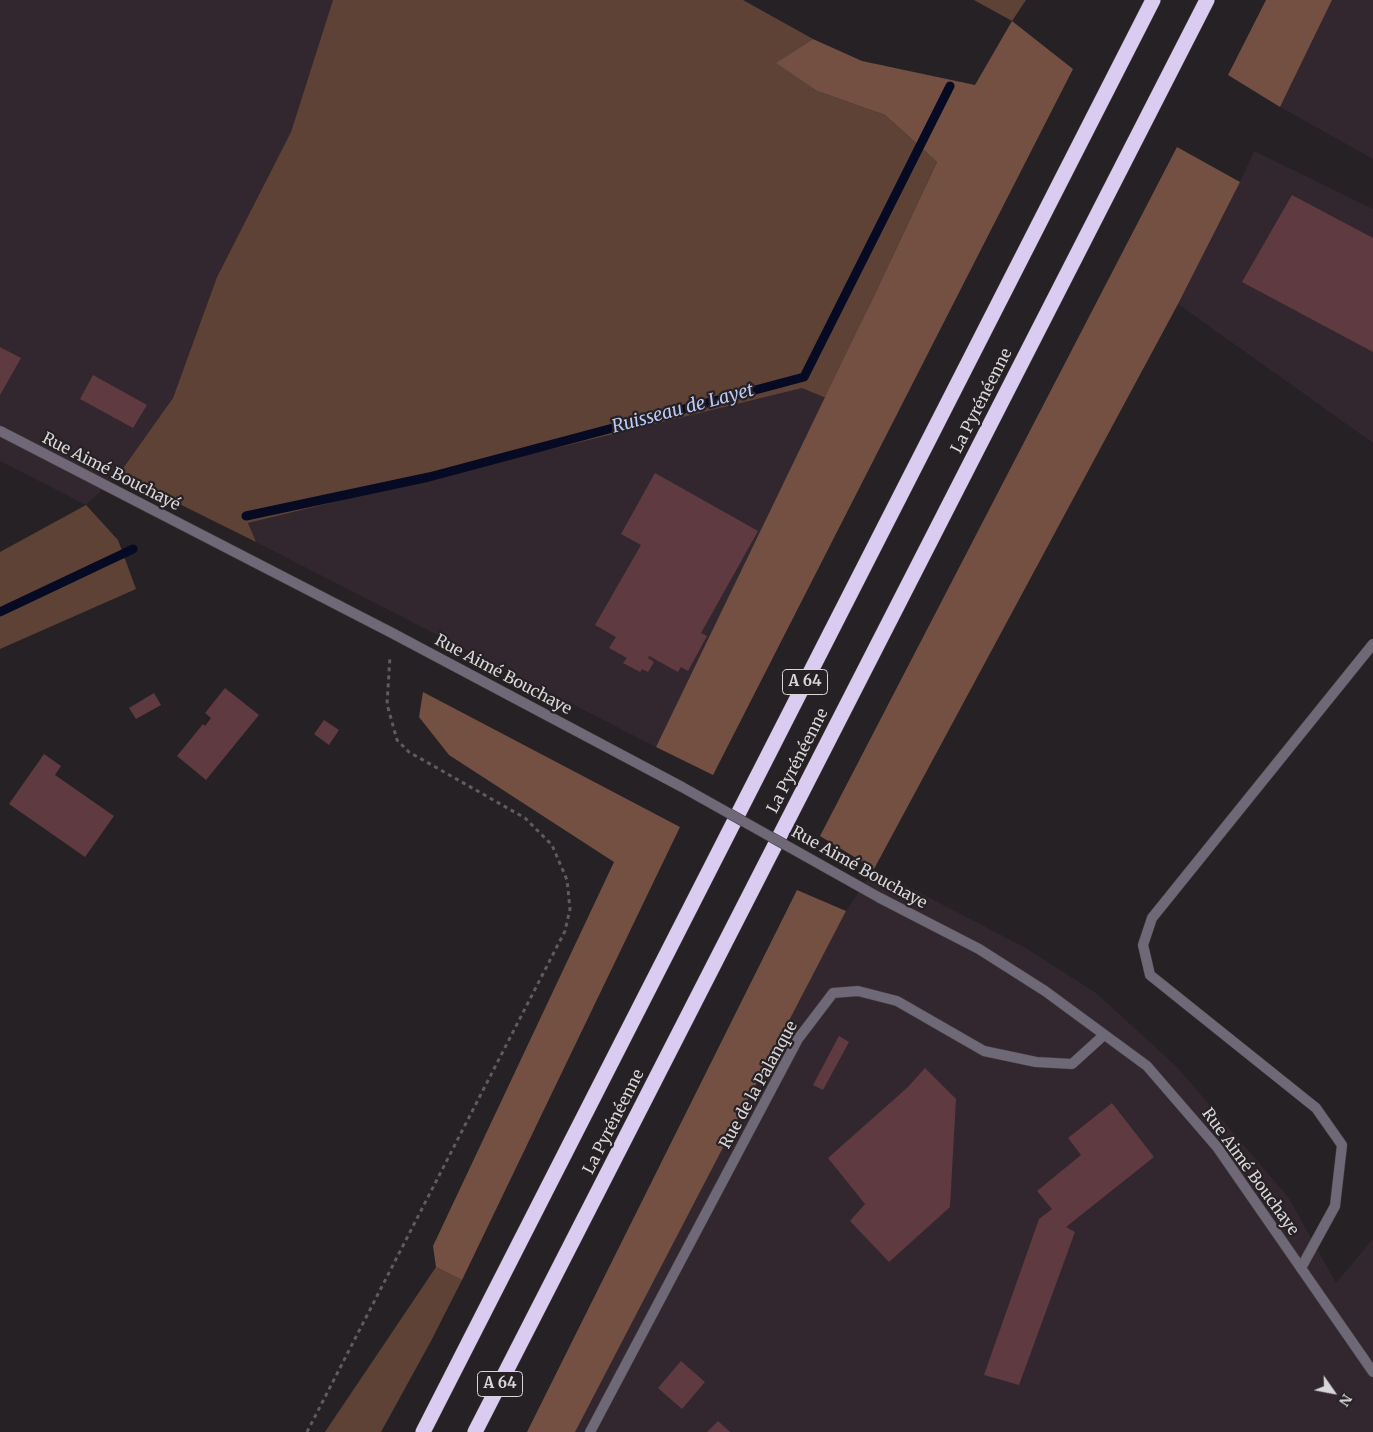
<!DOCTYPE html>
<meta charset="utf-8">
<style>
body{margin:0}
#map{position:relative;width:1373px;height:1432px;overflow:hidden;background:#262124;font-family:Merriweather,serif}
canvas{display:block}
.north{position:absolute;left:1308px;top:1367px;width:50px;height:50px;-webkit-text-stroke:4px #262124;paint-order:stroke;rotate:123deg;font-size:14px;font-weight:700;line-height:20px;text-align:center;color:#d9d6d8}
.north::after{content:'';display:block;margin:auto;width:18px;height:22px;background:#d9d6d8;clip-path:polygon(50% 0,100% 100%,50% 72%,0 100%)}
</style>
<div id="map">
<canvas width="1373" height="1432"></canvas>
<div class="north">N</div>
</div>
<script>
const g = document.querySelector('canvas').getContext('2d');
g.lineJoin = 'round';
function paint(path, color) {
  g.fillStyle = color;
  g.fill(path, 'evenodd');
}
function stroke(path, color, width, dash) {
  g.strokeStyle = color;
  g.lineWidth = width;
  g.lineCap = dash ? 'butt' : 'round';
  g.setLineDash(dash || []);
  g.stroke(path);
}
function drawText(font, color, halo, rows, align = 'center') {
  g.font = font + ' Merriweather,serif';
  g.lineWidth = 4.5;
  g.setLineDash([]);
  g.textBaseline = 'middle';
  g.strokeStyle = halo;
  g.fillStyle = color;
  for (const [text, x, y, turn = 0] of rows) {
    g.save();
    g.translate(x, y);
    g.rotate((+turn || 0) * Math.PI / 180);
    g.textAlign = isNaN(turn) ? turn : align;
    if (halo) g.strokeText(text, 0, 0);
    g.fillText(text, 0, 0);
    g.restore();
  }
}
paint(new Path2D(`
 M0,0H333L291,132L217,277L173,398L119,474L86,505L0,461Z
 M1332,0H1373V159L1280,107Z
 M1254,151L1373,209V443L1178,304L1240,182Z
 M802,387L826,398L656,747L256,542L248,523Z
 M874,869L1024,947L1096,993L1177,1067L1288,1197L1336,1283L1373,1239V1432H573L846,911Z`), '#32272f');
paint(new Path2D(`
 M333,0H743L813,39L777,63L817,91L885,115L937,162L826,398L802,388L248,523L256,542L119,474L173,398L217,277L291,132Z
 M974,0H1026L1012,21Z
 M86,505L118,540L136,589L0,649V552Z
 M436,1267L462,1280L431,1341L381,1432H325Z`), '#5e4236');
paint(new Path2D(`
 M1266,0H1332L1280,107L1228,75Z
 M1012,21L1073,69L713,775L656,747L873,298L937,162L885,115L817,91L776,63L813,39L862,61L975,85Z
 M1177,147L1240,182L1178,304L874,869L820,836Z
 M423,692L680,827L462,1280L436,1267L433,1246L614,862L449,755L419,717Z
 M797,890L846,911L575,1432H527Z`), '#735042');
stroke(new Path2D(`
 M246,516L429,477L804,377L950,86
 M0,612L133,549`), '#060a23', 9);
paint(new Path2D(`
 M1292,195L1373,238V352L1242,282Z
 M0,347L21,358L0,395Z
 M93,375L147,405L133,428L80,399Z
 M655,473L758,531L701,633L707,636L688,671L681,667L678,672L649,656L648,658L654,662L648,672L642,669L640,672L623,663L627,658L609,648L616,637L595,625L641,545L621,534Z
 M225,688L259,715L206,780L177,756L203,724L205,726L211,718L205,713Z
 M154,693L161,705L136,719L129,708Z
 M324,720L339,730L329,745L314,734Z
 M44,754L61,766L55,775L114,816L85,857L9,804Z
 M839,1036L849,1042L823,1090L813,1085Z
 M925,1068L956,1099L950,1207L889,1262L850,1221L865,1204L828,1158L908,1087Z
 M1112,1103L1154,1157L1066,1227L1075,1232L1019,1385L984,1375L1039,1219L1052,1209L1037,1191L1081,1155L1068,1138Z
 M681,1361L705,1382L682,1409L658,1388Z
 M718,1421L730,1432H707Z`), '#5f3a40');
const lane = new Path2D(`
 M1301,1268L1335,1206L1342,1145L1316,1108L1150,975L1143,945L1152,918L1373,644`);
const street = new Path2D(`
 M0,431L392,633L682,787
 M880,898L979,949L1045,991L1147,1066L1217,1147L1373,1372
 M590,1432L798,1039L833,993L858,991L897,1001L984,1051L1036,1062L1072,1064L1104,1035`);
const highway = new Path2D(`
 M423,1432L1153,0
 M475,1432L1207,0`);
stroke(lane, '#433e41', 11);
stroke(street, '#433e41', 11);
stroke(highway, '#433e41', 16);
stroke(new Path2D(`
 M307,1432L565,931L570,909L567,880L552,845L525,818L409,752L397,740L387,704L390,656`), '#605b5e', 3, [4, 4]);
stroke(lane, '#6e6877', 10);
stroke(street, '#6e6877', 10);
stroke(highway, '#dacbf0', 15);
const streetBridge = new Path2D(`
 M682,787L880,898`);
stroke(streetBridge, '#433e41', 11, []);
stroke(streetBridge, '#6e6877', 10);
for (const [x, y, w] of [
 [805,682,45],
 [500,1384,45]
]) {
  const box = new Path2D();
  box.roundRect(x - w / 2, y - 12.5, w, 25, 4);
  g.fillStyle = '#262124';
  g.fill(box);
  stroke(box, '#d9d6d8', 1);
}
drawText('bold 15px', '#d9d6d8', null, [
 ["A 64",805,682],
 ["A 64",500,1384]
]);
drawText('16px', '#d9d6d8', '#262124', [
 ["La Pyrénéenne",982,401,-63],
 ["Rue Aimé Bouchayé",111,472,27],
 ["Rue Aimé Bouchaye",503,675,28],
 ["La Pyrénéenne",798,761,-63],
 ["Rue Aimé Bouchaye",859,868,29],
 ["Rue de la Palanque",759,1085,-61],
 ["La Pyrénéenne",614,1122,-63],
 ["Rue Aimé Bouchaye",1250,1172,54]
]);
drawText('italic 18px', '#bac9f6', '#262124', [
 ["Ruisseau de Layet",683,409,-15]
]);
</script>
